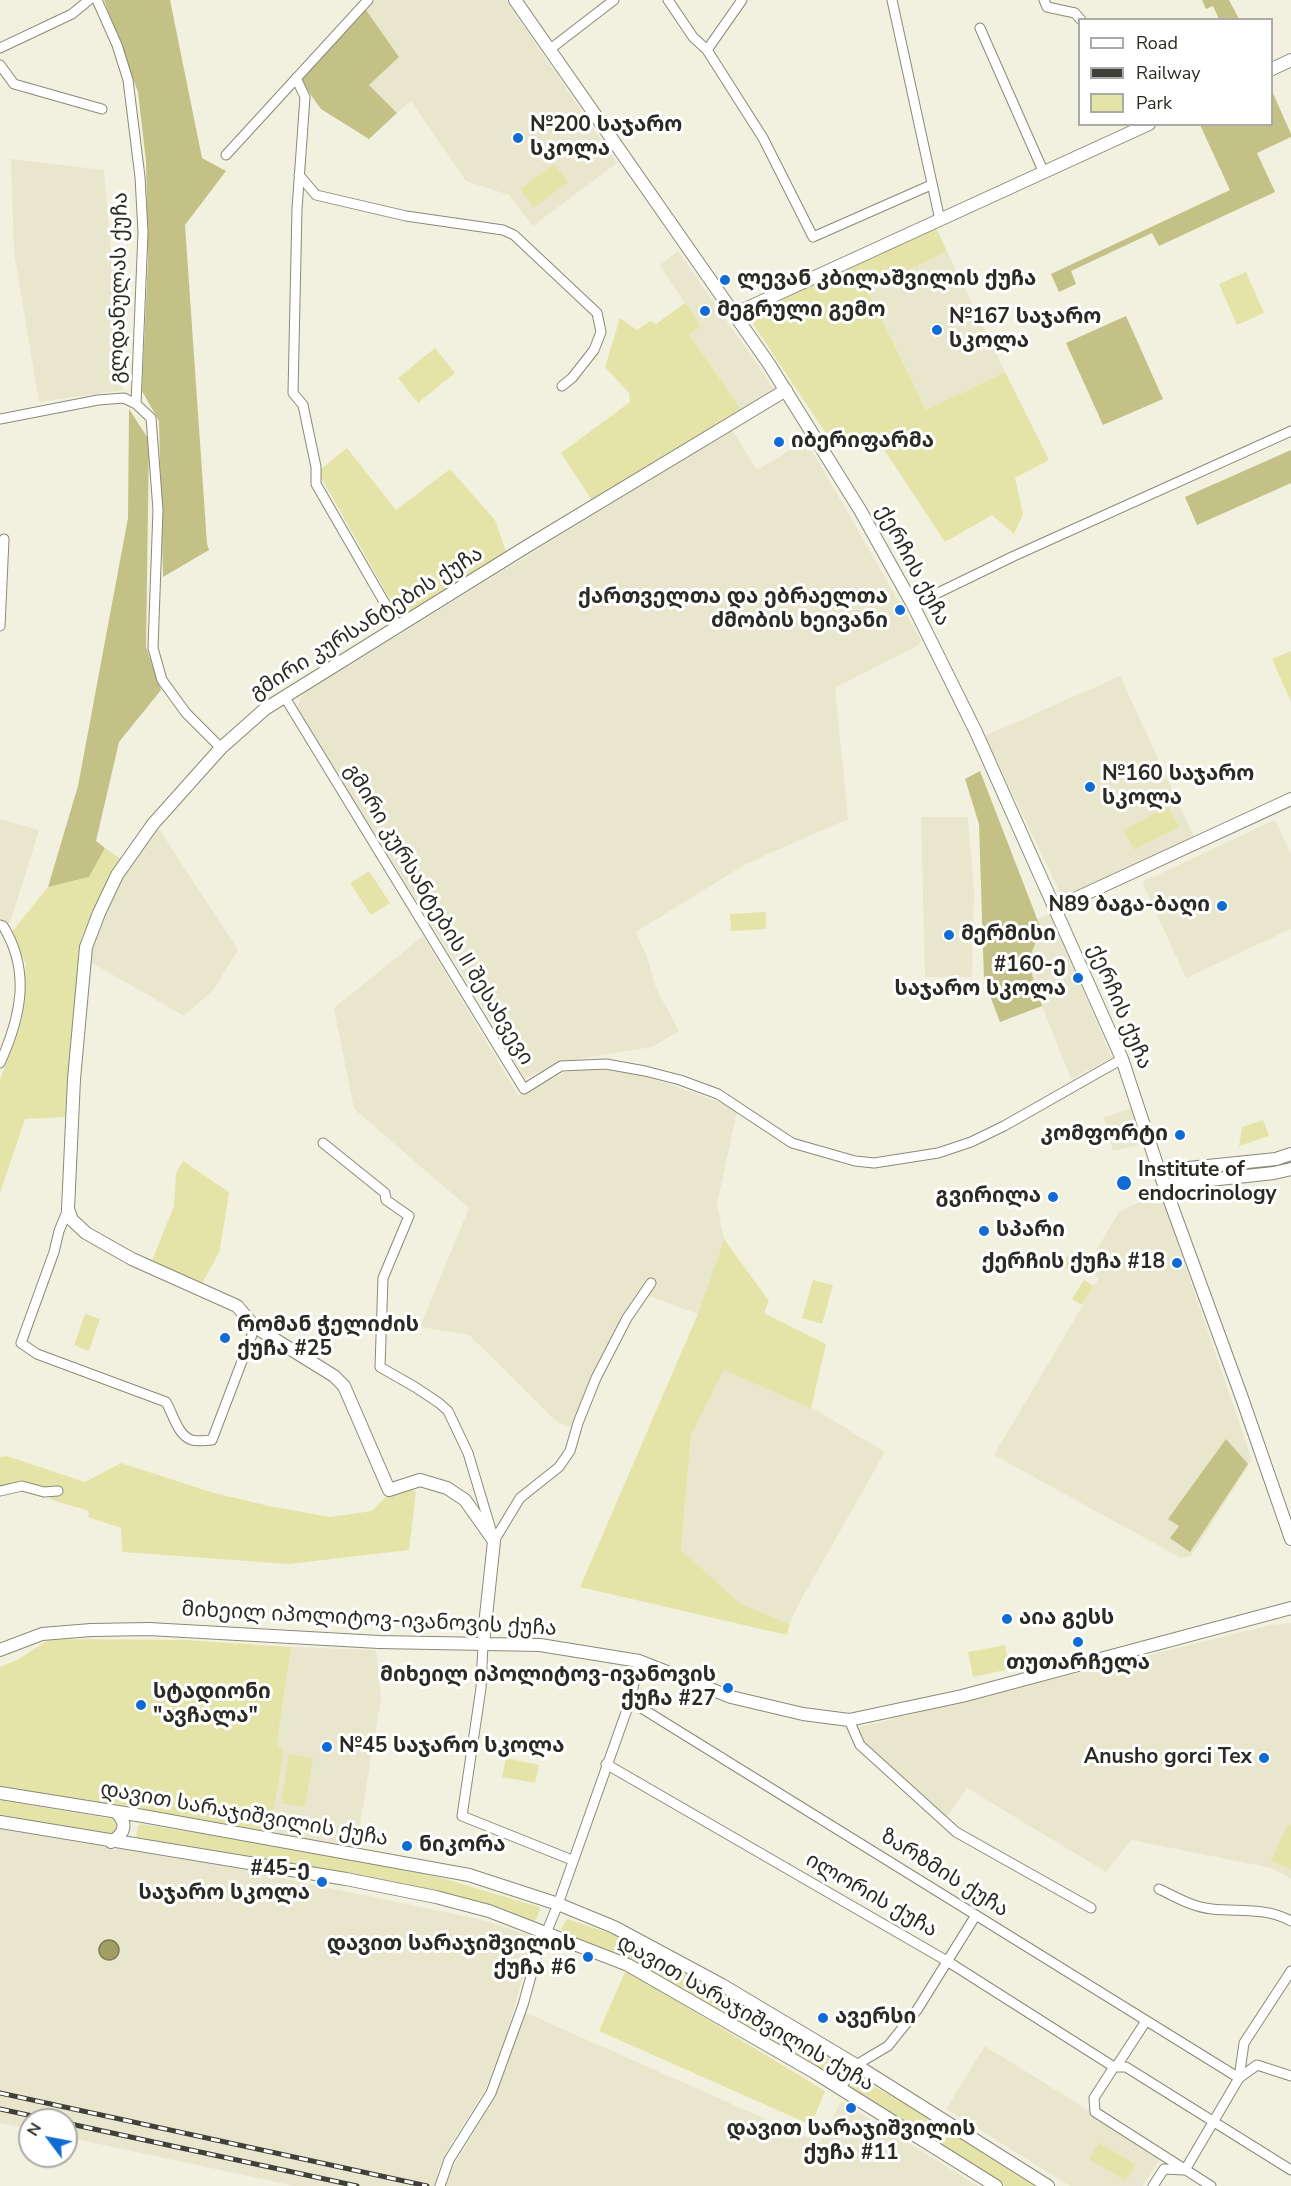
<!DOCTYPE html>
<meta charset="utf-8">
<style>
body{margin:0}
#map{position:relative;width:1291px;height:2186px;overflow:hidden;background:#f2f1df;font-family:"Nunito Sans",sans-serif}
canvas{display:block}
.legend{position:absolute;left:1078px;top:18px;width:195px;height:108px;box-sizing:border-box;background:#fff;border:2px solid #aaaaa7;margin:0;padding:8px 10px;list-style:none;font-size:18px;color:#2b2b24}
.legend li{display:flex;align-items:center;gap:12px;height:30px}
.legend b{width:30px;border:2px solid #aaaaa7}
.north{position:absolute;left:18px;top:2108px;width:60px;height:60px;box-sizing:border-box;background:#fff;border:2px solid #aaaaa7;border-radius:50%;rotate:302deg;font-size:16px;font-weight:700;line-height:24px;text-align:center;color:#2b2b24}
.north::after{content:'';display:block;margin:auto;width:21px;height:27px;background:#116bd4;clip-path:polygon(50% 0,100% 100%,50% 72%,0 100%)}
</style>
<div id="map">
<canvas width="1291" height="2186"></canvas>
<ul class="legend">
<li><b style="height:8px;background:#fff"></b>Road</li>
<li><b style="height:8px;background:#404038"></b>Railway</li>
<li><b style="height:16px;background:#e5e4a8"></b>Park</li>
</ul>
<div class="north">N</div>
</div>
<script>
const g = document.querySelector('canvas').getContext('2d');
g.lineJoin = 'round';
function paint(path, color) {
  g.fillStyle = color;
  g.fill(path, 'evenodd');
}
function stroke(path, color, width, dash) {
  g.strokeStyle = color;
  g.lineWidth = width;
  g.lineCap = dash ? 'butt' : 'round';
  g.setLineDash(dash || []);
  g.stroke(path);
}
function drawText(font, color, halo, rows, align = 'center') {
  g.font = font + ' "Nunito Sans","Noto Sans Georgian",sans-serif';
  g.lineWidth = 6;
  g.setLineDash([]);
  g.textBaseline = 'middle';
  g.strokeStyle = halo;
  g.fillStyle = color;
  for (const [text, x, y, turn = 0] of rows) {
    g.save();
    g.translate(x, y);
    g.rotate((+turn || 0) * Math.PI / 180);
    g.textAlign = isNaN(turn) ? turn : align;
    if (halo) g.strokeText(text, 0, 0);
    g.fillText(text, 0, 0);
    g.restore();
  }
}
paint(new Path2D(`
 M375,0H506L617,163L533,226L509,195L466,181L411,101L397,113L369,85L399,57L366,10Z
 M11,159L104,170L123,390L39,402L14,251Z
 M678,251L775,390L742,411L689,334L700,326L660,265Z
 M947,251L1005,372L926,410L868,289Z
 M732,430L757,470L806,440L921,640L919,645L835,688L848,819L746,864L636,932L647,957L656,988L679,1031L652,1047L559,1062L525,1079L493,1023L298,711V704L304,693Z
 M1120,676L1195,839L1069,896L1061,895L985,736Z
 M921,817H968L974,893L972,977H925Z
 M0,819L39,830L10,923L0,921Z
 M1275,820L1291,854V929L1186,978L1142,882Z
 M157,826L238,950L214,989L184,1016L87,960L96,930L120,878Z
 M1050,914L1112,1058L1071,1079L1042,1006L1028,962L1041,929L1037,919Z
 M423,936L518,1095L565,1072L595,1069L640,1074L719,1102L737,1111L717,1204L724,1239L698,1314L640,1293L595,1369L572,1427L557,1422L469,1335L420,1327L469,1208L354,1109L334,1008Z
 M1132,1108L1144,1144L1113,1151L1104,1117Z
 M1161,1195L1252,1460L1191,1556L1181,1558L994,1455L1099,1278L1085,1269L1119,1212L1148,1198Z
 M724,1370L811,1407L885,1452L798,1605L790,1624L741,1604L681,1551L691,1436Z
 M1291,1623V1879L1271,1868L1131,1840L1106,1872L967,1788L945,1819L868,1750L856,1728L1271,1625Z
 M291,1647L376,1650L381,1698L356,1849L270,1833L284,1751L277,1744Z
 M0,1829L240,1869L315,1885L483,1920L535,1937L505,2038L485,2090L452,2142L437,2173L447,2178L496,2094L524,2012L820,2143L841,2101L978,2186H295L66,2137V2120H30V2129L0,2123Z
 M985,2046L1162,2156L1143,2186H1070L946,2109Z`), '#e8e7cd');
paint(new Path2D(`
 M554,164L568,182L534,208L520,189Z
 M936,228L947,251L868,290L926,410L1005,372L1049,460L1015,478L1023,514L1014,534L992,515L945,542L885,451L825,432L751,321L757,309Z
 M1246,272L1264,313L1237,325L1219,284Z
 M685,303L701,326L689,334L742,411L593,502L561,453L630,402L629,393L605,367L620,318L637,330L650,321L656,324Z
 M435,348L455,373L418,403L398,378Z
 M347,448L396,510L450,469L495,520L507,554L404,618L399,615L319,474L321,469Z
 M1291,651V702L1272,659Z
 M1168,806L1179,827L1134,850L1124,830Z
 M105,848L122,860L81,938L67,1117L25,1119L0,1193V1080L22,1019L26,964L11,933L48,887L89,877Z
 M369,871L390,903L371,915L350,883Z
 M766,912V929L731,931L730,914Z
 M1263,1120L1269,1136L1239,1146L1242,1127Z
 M1291,1158V1163L1280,1167L1258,1170L1217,1173V1170Z
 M183,1161L229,1192L220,1250L202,1284L151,1263L174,1206L176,1173Z
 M724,1239L769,1301L764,1313L826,1344L811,1408L724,1370L691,1436L681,1550L741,1604L790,1624L787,1635L580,1587L698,1314Z
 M1083,1255L1085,1266L1064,1269L1062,1258Z
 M813,1280L833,1285L822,1324L802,1318Z
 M1084,1280L1094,1286L1082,1305L1072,1299Z
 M85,1314L100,1319L89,1351L74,1345Z
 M7,1456L85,1482L121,1463L214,1493L269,1506L330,1517L372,1511L392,1491L410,1487L416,1492L409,1550L289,1564L122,1552L121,1528L88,1517L89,1511L52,1500L45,1489L0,1487V1457Z
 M50,1639L186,1640L291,1647L277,1744L284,1751L270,1833L0,1789V1667L17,1660Z
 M1005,1645L1010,1669L973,1677L968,1652Z
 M289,1754L313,1758L305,1807L281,1803Z
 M506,1758L539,1765L535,1783L502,1777Z
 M0,1800L119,1820L116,1836L0,1817Z
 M141,1824L321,1853L442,1878L539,1907L540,1910L536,1920L533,1921L441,1893L141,1840L136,1837L138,1826Z
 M1288,1824L1291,1825V1870L1271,1861Z
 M567,1919L621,1937L837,2061V2066L828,2077L614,1953L564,1933L561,1929Z
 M626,1970L825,2091L811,2125L599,2031Z
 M856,2079H860L907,2104L1041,2186H1005L851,2088Z
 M1099,2143L1136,2164L1126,2181L1089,2159Z`), '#e5e4a8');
paint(new Path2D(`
 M104,0H170L202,158L226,171L185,225L207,544L209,550L163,577L159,421L142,391L148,259L146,161L138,92Z
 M1202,0H1229L1239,19H1219L1213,6L1206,9Z
 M366,10L399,57L369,85L397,113L369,139L321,109L300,80Z
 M1272,91L1291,134V137L1257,153L1275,192L1159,246L1152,233L1071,271L1076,284L1059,292L1051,274L1230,190L1200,125L1272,124Z
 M1126,316L1163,399L1103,425L1066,343Z
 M129,409L149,440L146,647L161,690L119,742L96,841L105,848L89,877L48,887L78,786L128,518Z
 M1291,450V483L1197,525L1185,497Z
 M980,771L1041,929L1028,962L1042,1006L1000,1022L984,980L979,824L965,779Z
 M1226,1439L1248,1464L1190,1552L1170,1538L1179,1526L1168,1519Z`), '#c3c185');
const water = new Path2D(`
 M99 1950a10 10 0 1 1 20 0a10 10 0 1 1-20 0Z`);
paint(water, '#a19f64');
stroke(water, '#7e7c51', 1.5);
const street = new Path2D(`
 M97,0L117,45L128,80L140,177L143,232L136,404
 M668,0L693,37L707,50L763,138L813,237L931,185
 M892,0L940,220
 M1044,0L1047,7L1075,13L1081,20
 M980,28L1044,173
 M0,48L72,14L89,0
 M549,50L614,0
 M707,50L742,0
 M0,65L14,84L102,109
 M296,78L305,97L297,209L293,393L303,405L316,467V484L398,626
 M226,155L368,0
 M299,175L316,195L406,216L503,230L514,235L597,313L601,332L594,350L572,378L562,386
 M0,419L98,400L124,398L136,404L151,418L158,510L153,648L162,680L186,713L221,748
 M913,605L1014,556L1291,431
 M0,626L4,539
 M284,696L524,1089L561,1066L606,1064L645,1071L680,1080L718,1094L792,1143L855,1161L874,1163L938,1153L971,1142L1004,1126L1122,1059
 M0,925L3,926C31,971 21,1017 0,1063
 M323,1143L385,1193L386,1200L409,1216L383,1278L380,1367L415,1387L439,1403L448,1411L468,1453L492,1533
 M68,1209L59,1231L54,1252L21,1343L37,1354L166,1402C173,1414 178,1436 192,1440C198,1442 206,1440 212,1440L255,1327
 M0,1491L22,1486L44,1492L58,1491
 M494,1541L520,1498L559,1467L570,1451L578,1423L596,1378L627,1318L651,1283
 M483,1644L481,1688L462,1816L572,1860
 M630,1701L1239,2078
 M849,1720L860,1745L956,1832L1091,1908
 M606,1764L947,1961L1114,2067H1126L1291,2170
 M1159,1889C1176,1897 1192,1907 1212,1909C1239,1912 1266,1907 1291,1921
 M1114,2067L1094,2098L1095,2112L1211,2186
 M1116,2067L1146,2021
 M1239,2078L1257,2065L1291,2076
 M840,2089L856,2065L888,2046L917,2010L976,1915
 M440,2186L449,2160L491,2093L523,2005L536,1958L558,1904L630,1701L639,1661
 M1153,2186L1164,2169L1185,2170L1239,2078L1244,2043L1291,1971`);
const secondary = new Path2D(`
 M515,0L769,364L860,510L913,605L976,732L1122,1059L1159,1171L1242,1398L1291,1539
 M1272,69L1291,60
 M734,314L1149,124
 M1055,908L1291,799
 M1159,1171L1276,1159L1291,1154
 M1164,1185L1274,1173L1291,1169
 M483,1644L494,1541L465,1500L447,1488L420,1480L389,1490L344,1386L334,1376L255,1327L237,1306L132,1259L86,1233L72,1220L68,1209L74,1079L86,947L99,913L117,875L153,824L221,748L265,709L529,545L786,390
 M0,1650L42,1634L91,1630L149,1629L379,1642L540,1645L639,1661L731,1697L803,1714L849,1720L962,1696L1291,1608
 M0,1793L143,1816L469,1875L558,1904L614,1927L722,1985L856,2065L1048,2186
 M0,1822L346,1879L436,1897L489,1911L628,1965L814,2072L996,2186
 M111,1842C125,1834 128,1823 116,1812`);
stroke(street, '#8a8a79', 11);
stroke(secondary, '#8a8a79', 14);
stroke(street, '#fff', 9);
stroke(secondary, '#fff', 12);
const rail = new Path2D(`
 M0,2093L427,2186
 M0,2109L51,2120
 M66,2123L357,2186`);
stroke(rail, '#404038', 5);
stroke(rail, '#fff', 3, [9]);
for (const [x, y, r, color] of [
 [518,138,6,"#116bd4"],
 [725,280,6,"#116bd4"],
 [705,311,6,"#116bd4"],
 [937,330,6,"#116bd4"],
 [779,442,6,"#116bd4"],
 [900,610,6,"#116bd4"],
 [1090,787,6,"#116bd4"],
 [1222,906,6,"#116bd4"],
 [949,935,6,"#116bd4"],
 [1078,978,6,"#116bd4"],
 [1180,1135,6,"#116bd4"],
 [1124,1183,8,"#116bd4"],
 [1053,1197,6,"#116bd4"],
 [984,1231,6,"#116bd4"],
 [1177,1263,6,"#116bd4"],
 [225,1338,6,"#116bd4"],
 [1007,1619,6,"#116bd4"],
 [1078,1642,6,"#116bd4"],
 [728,1688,6,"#116bd4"],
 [141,1705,6,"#116bd4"],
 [327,1747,6,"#116bd4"],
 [1264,1758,6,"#116bd4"],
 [407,1846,6,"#116bd4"],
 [322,1882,6,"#116bd4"],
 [588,1957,6,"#116bd4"],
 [823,2018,6,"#116bd4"],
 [851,2108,6,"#116bd4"]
]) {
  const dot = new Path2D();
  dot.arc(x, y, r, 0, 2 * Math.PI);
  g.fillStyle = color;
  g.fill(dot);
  stroke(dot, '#fff', 2);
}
drawText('bold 21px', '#2b2b24', '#fff', [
 ["№200 საჯარო",530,126],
 ["სკოლა",530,150],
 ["ლევან კბილაშვილის ქუჩა",737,280],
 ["მეგრული გემო",717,311],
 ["№167 საჯარო",949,318],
 ["სკოლა",949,342],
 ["იბერიფარმა",791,442],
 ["ქართველთა და ებრაელთა",888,598,"right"],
 ["ძმობის ხეივანი",888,622,"right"],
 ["№160 საჯარო",1102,775],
 ["სკოლა",1102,799],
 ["N89 ბაგა-ბაღი",1210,906,"right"],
 ["მერმისი",961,935],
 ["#160-ე",1066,966,"right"],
 ["საჯარო სკოლა",1066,990,"right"],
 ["კომფორტი",1168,1135,"right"],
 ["Institute of",1138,1171],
 ["endocrinology",1138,1195],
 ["გვირილა",1041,1197,"right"],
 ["სპარი",996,1231],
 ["ქერჩის ქუჩა #18",1165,1263,"right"],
 ["რომან ჭელიძის",237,1326],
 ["ქუჩა #25",237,1350],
 ["აია გესს",1019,1619],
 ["თუთარჩელა",1078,1664,"center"],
 ["მიხეილ იპოლიტოვ-ივანოვის",716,1676,"right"],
 ["ქუჩა #27",716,1700,"right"],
 ["სტადიონი",153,1693],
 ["\"ავჩალა\"",153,1717],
 ["№45 საჯარო სკოლა",339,1747],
 ["Anusho gorci Tex",1252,1758,"right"],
 ["ნიკორა",419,1846],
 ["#45-ე",310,1870,"right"],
 ["საჯარო სკოლა",310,1894,"right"],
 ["დავით სარაჯიშვილის",576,1945,"right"],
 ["ქუჩა #6",576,1969,"right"],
 ["ავერსი",835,2018],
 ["დავით სარაჯიშვილის",851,2130,"center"],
 ["ქუჩა #11",851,2154,"center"]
], 'left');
drawText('21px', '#2b2b24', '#fff', [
 ["გლდანულას ქუჩა",120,288,-89],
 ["ქერჩის ქუჩა",912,566,62],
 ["გმირი კურსანტების ქუჩა",367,624,-32],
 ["გმირი კურსანტების II შესახვევი",438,915,59],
 ["ქერჩის ქუჩა",1119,1007,67],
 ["მიხეილ იპოლიტოვ-ივანოვის ქუჩა",369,1620,3],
 ["დავით სარაჯიშვილის ქუჩა",244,1815,10],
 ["ზარზმის ქუჩა",944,1874,32],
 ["ილორის ქუჩა",871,1896,30],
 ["დავით სარაჯიშვილის ქუჩა",745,2014,30]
]);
</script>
